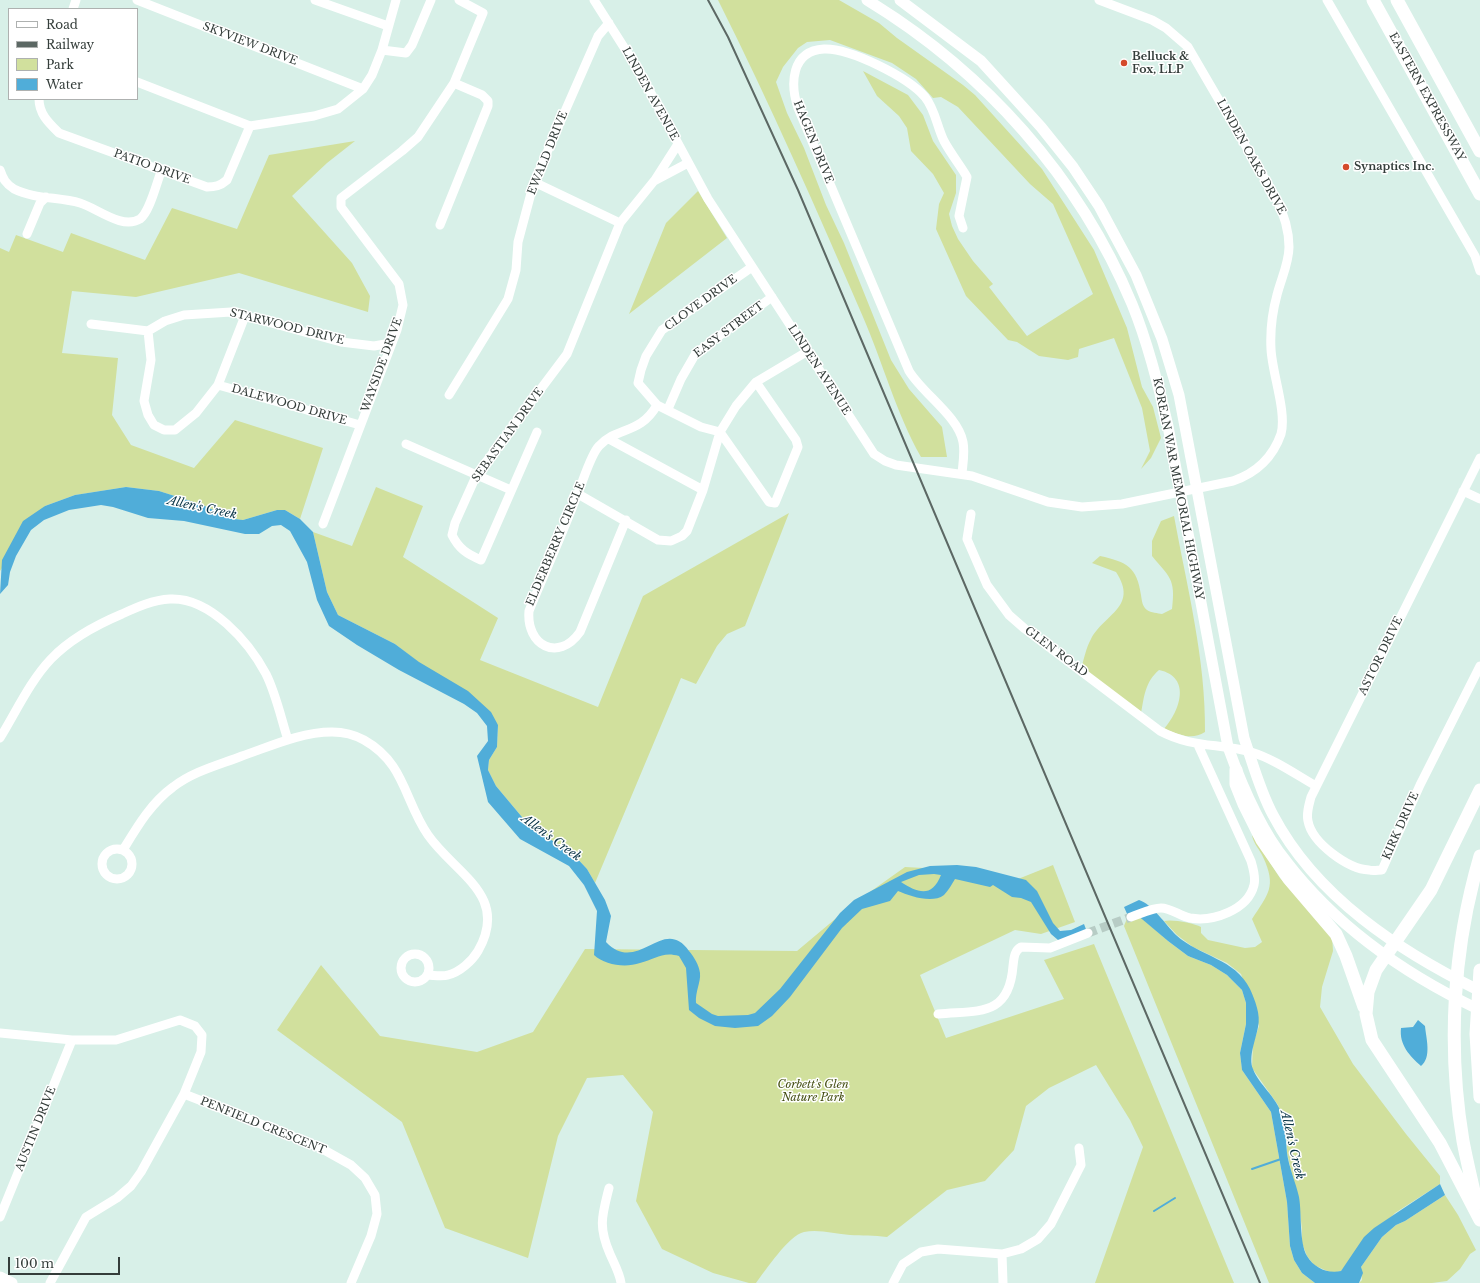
<!DOCTYPE html>
<style>
body{margin:0}
#map{position:relative;width:1480px;height:1283px;overflow:hidden;background:#d8f0e8;font-family:"Libre Baskerville",serif}
canvas{display:block}
.legend{position:absolute;left:8px;top:8px;width:130px;height:92px;box-sizing:border-box;background:#fff;border:1px solid #aeb1b0;margin:0;padding:5px 7px;list-style:none;font-size:12px;color:#343d3a}
.legend li{display:flex;align-items:center;gap:8px;height:20px}
.legend b{width:20px;border:1px solid #aeb1b0}
.scale{position:absolute;left:8px;top:1257px;width:112px;height:18px;box-sizing:border-box;border:2px solid #343d3a;border-top:0;padding-left:5px;font-size:12px;line-height:14px;white-space:nowrap;color:#343d3a;-webkit-text-stroke:3px #fff;paint-order:stroke}
</style>
<div id="map">
<canvas width="1480" height="1283"></canvas>
<ul class="legend">
<li><b style="height:5px;background:#fff"></b>Road</li>
<li><b style="height:5px;background:#5c6864"></b>Railway</li>
<li><b style="height:11px;background:#d1e09d"></b>Park</li>
<li><b style="height:11px;background:#50add9"></b>Water</li>
</ul>
<div class="scale">100 m</div>
</div>
<script>
const g = document.querySelector('canvas').getContext('2d');
g.lineJoin = 'round';
function paint(path, color) {
  g.fillStyle = color;
  g.fill(path, 'evenodd');
}
function stroke(path, color, width, dash) {
  g.strokeStyle = color;
  g.lineWidth = width;
  g.lineCap = dash ? 'butt' : 'round';
  g.setLineDash(dash || []);
  g.stroke(path);
}
function drawText(font, color, halo, rows, align = 'center') {
  g.font = font + ' "Libre Baskerville",serif';
  g.lineWidth = 3;
  g.setLineDash([]);
  g.textBaseline = 'middle';
  g.strokeStyle = halo;
  g.fillStyle = color;
  for (const [text, x, y, turn = 0] of rows) {
    g.save();
    g.translate(x, y);
    g.rotate((+turn || 0) * Math.PI / 180);
    g.textAlign = isNaN(turn) ? turn : align;
    if (halo) g.strokeText(text, 0, 0);
    g.fillText(text, 0, 0);
    g.restore();
  }
}
paint(new Path2D(`
 M718,0H839L879,23L897,38L963,85L975,95L1042,169L1094,250L1127,328L1142,387L1153,407L1161,438L1151,458L1141,469L1150,451L1142,408L1114,338L1079,349L1078,357L1068,360L1039,356L1017,342L1008,340L966,296L936,229L939,204L944,193L933,174L911,151L907,128L899,116L877,96L863,71L908,95L923,115L933,141L956,175V193L949,214L952,226L958,239L973,261L993,284L989,287L1027,336L1093,294L1053,204L1030,184L958,107L941,97L933,98L916,79L892,63L830,40L807,42L798,48L783,67L776,82L787,113L804,148L826,205L844,243L891,360L909,389L942,427L947,457H921C896,413 883,363 863,317C817,210 770,104 718,0Z
 M355,141L327,163L292,196L352,263L370,296L368,312L239,273L136,297L72,291L62,353L118,358L112,415L131,445L194,468L235,420L323,448L300,519L285,510H277L243,520L234,519L200,504L159,491L126,487L75,495L45,506L0,571V248L9,252L16,235L63,252L71,233L145,260L172,208L237,229L269,155Z
 M698,191L727,238L629,314L666,223Z
 M376,487L423,506L403,557L498,618L480,660L598,707L643,596L789,513L745,626L727,634L717,646L696,684L681,678L595,883L587,869L574,855L553,841L532,829L496,786L488,770L489,760L497,747L498,725L395,644L338,615L327,592L313,532L352,546Z
 M1174,516C1187,587 1206,660 1205,732C1191,741 1179,734 1164,729C1180,711 1192,677 1159,670C1145,682 1144,697 1141,714L1081,669C1084,659 1086,648 1091,639C1104,614 1139,607 1116,572L1092,563L1100,556C1127,562 1137,567 1141,595C1142,601 1142,606 1147,610C1151,613 1158,613 1162,614L1172,609C1176,578 1169,577 1152,556V541L1161,521Z
 M1252,835L1280,878L1332,936L1333,951L1322,987L1320,1007L1353,1064L1406,1134L1440,1176V1184L1395,1213L1341,1271L1334,1273L1327,1271L1314,1265L1307,1256L1302,1243V1229L1298,1196L1294,1184L1287,1153V1138L1278,1105L1252,1068L1253,1044L1259,1026L1241,974L1227,963L1193,947L1177,935L1164,921C1172,919 1194,923 1201,927V933L1208,940L1245,948L1255,947L1262,942L1252,919C1268,894 1277,887 1263,857C1260,850 1253,843 1252,835Z
 M1053,865L1075,922L1041,934L1015,930L920,975L946,1038L1064,999L1044,960L1094,944L1234,1283H1095L1143,1147L1130,1120L1096,1065L1049,1088L1026,1106L1014,1150L985,1181L947,1190L887,1237C874,1235 862,1236 850,1235C835,1234 819,1229 804,1232C789,1235 765,1271 756,1283H749L713,1273L662,1249L636,1201L653,1112L623,1075L587,1078L558,1136L528,1258L445,1228L402,1122L277,1030L321,965L380,1036L477,1052L533,1032L585,949L797,951L853,904L905,867L961,870L1018,879Z
 M1136,913L1168,941L1188,956L1211,965L1227,975L1242,990L1246,1003V1024L1240,1053L1242,1070L1271,1112L1287,1202L1290,1246L1294,1260L1302,1273L1315,1283H1269L1124,926L1128,916Z
 M1445,1195L1458,1215L1476,1250L1470,1254L1460,1269L1447,1281L1432,1283H1359L1362,1280L1361,1267L1382,1237L1396,1225L1405,1221Z`), '#d1e09d');
paint(new Path2D(`
 M126,487L159,491L200,504L234,519L243,520L277,510H285L300,519L313,532L327,592L338,615L395,644L419,662L468,691L491,712L498,725L497,747L489,760L488,770L496,786L532,829L553,841L574,855L587,869L605,900L611,916L606,942C638,976 663,914 689,951C694,957 699,965 700,973C701,982 695,992 696,1003L712,1014L718,1016L748,1015L755,1013L780,989L840,913L854,900L907,872L930,866L957,865L976,867L1026,880L1037,891L1053,923L1060,931L1071,930L1084,924L1087,932L1064,940H1058L1051,934L1031,902L1021,898L1012,897L993,885L990,887L955,879C952,884 948,891 944,895C932,904 910,896 898,891L890,901L862,909L842,928L790,997L772,1016L758,1026L735,1028L715,1026L699,1018L689,1010L686,968L679,956C663,951 655,959 640,963C625,968 605,965 594,955L597,911L584,885L569,866L520,839L488,802L477,756L488,741L487,726L477,713L464,704L399,670L357,645L329,626L317,600L307,562L290,531L281,525L272,526L259,534H245L184,521L148,518L113,507L101,505L69,510L44,520L31,530L16,556L10,572L8,585L0,594L2,560L23,521L45,506L75,495ZM934,874L941,875C932,898 918,893 901,882L919,875Z
 M1139,900C1152,904 1166,925 1176,935C1200,957 1235,958 1250,989C1255,1000 1261,1015 1258,1027C1256,1039 1248,1057 1253,1069C1259,1085 1276,1096 1282,1115C1285,1128 1286,1140 1287,1153C1289,1168 1296,1183 1299,1197C1302,1214 1299,1242 1307,1256C1314,1268 1328,1274 1341,1271L1364,1237L1374,1228L1440,1184L1445,1195L1405,1221L1396,1225L1382,1237L1361,1267L1363,1273L1359,1283H1315L1302,1273L1294,1260L1290,1246L1287,1202L1271,1112L1242,1070L1240,1053L1246,1024V1003L1242,990L1227,975L1211,965L1188,956L1168,941L1136,914L1128,916L1124,907Z
 M1418,1020L1425,1026C1426,1038 1432,1057 1421,1066C1410,1056 1399,1045 1401,1028L1413,1027Z`), '#50add9');
stroke(new Path2D(`
 M1252,1169L1281,1159
 M1154,1211L1175,1198`), '#50add9', 2);
stroke(new Path2D(`
 M1088,933L1131,917`), '#b7ccc5', 9, [9, 4.5]);
stroke(new Path2D(`
 M137,0L363,89
 M315,0L388,26
 M594,0L639,71L708,199L874,454L885,461L896,465L972,476L1048,502L1082,507L1122,504L1233,481C1256,473 1273,457 1281,434C1287,412 1272,373 1271,349C1270,330 1272,313 1277,295C1281,279 1289,263 1289,247C1289,229 1284,214 1276,198L1188,47L1166,28L1152,20L1099,0
 M1327,0L1475,256L1480,271
 M73,9L76,0
 M382,50L406,53L412,45L431,0
 M137,82L250,126L314,116L338,109L363,89L372,75L382,50L396,0
 M39,99C39,114 49,123 59,133L207,187C215,187 220,186 227,180L250,126
 M0,170C3,179 6,184 14,189C34,199 59,197 80,203C97,208 122,230 140,219C150,212 157,181 162,169
 M655,180L678,144
 M534,182L620,223
 M440,225L488,106V101L482,95L454,83
 M27,234L40,203L46,197
 M91,324L148,331L165,321L184,315L231,312L341,342L374,346L391,343
 M148,331L151,360L144,401L148,415L154,425L164,430H175L196,413L218,385L245,316
 M218,385L360,425
 M449,395L508,299L516,270L518,242L534,182L598,36L609,23
 M668,409L681,379L696,353L772,297
 M537,432L481,560C467,554 459,549 452,535L455,523L477,474L567,354L620,223L654,181L688,163
 M720,432L701,427L657,405L638,383L641,370L646,356L662,330L752,267
 M720,432L769,502L775,503L798,447L796,440L756,382
 M609,439L703,490
 M406,444L511,490
 M1480,458L1311,797C1309,805 1306,813 1308,821C1312,843 1348,869 1369,870C1373,871 1378,870 1382,870L1420,785L1480,666
 M962,473C963,463 965,453 963,442C958,416 923,394 909,371L798,108C790,84 791,51 824,49C850,48 908,77 925,97C935,109 937,127 944,141C951,154 960,165 967,177L959,216L963,228
 M1463,491L1480,499
 M578,494L658,540L671,541L682,536L687,531L703,490L720,432L736,406L756,382L808,351
 M971,514L967,539L987,585L1009,615L1025,629L1160,731C1192,748 1218,743 1251,752C1274,759 1295,774 1316,786
 M626,520L580,632C558,663 526,645 529,611C545,572 563,533 578,493C583,481 591,454 599,446C617,426 640,435 657,405
 M323,524L397,330L403,305L399,284L341,207V198L402,151L418,137L454,83L483,13L459,0
 M0,738C16,712 30,681 51,659C70,639 96,625 122,614C137,607 153,600 170,599C210,597 249,642 266,674C276,694 281,718 288,740
 M102 864a15 15 0 1 1 30 0a15 15 0 1 1-30 0Z
 M123,850C137,827 151,803 173,787C194,771 219,765 242,756C271,746 301,732 332,732C342,732 355,735 364,740C405,763 404,800 428,835C455,874 510,895 478,951C472,961 460,972 448,975C442,977 433,975 427,975
 M1131,917C1140,914 1152,908 1161,908C1171,908 1180,916 1190,918C1213,922 1248,910 1254,885C1256,877 1253,868 1251,861L1198,745
 M401 968a14 14 0 1 1 28 0a14 14 0 1 1-28 0Z
 M938,1014C977,1010 1009,1018 1013,966C1014,958 1014,951 1021,947L1050,948L1088,933
 M0,1033L72,1040H116L180,1020L195,1026L202,1035L201,1052L184,1094L141,1172L131,1186L117,1198L86,1217L50,1283
 M184,1094L317,1146L351,1165L365,1178L375,1195L377,1214L371,1236L351,1283
 M609,1188C602,1216 598,1226 610,1254C614,1263 620,1274 621,1283
 M0,1217L72,1040
 M1002,1254L1003,1283
 M893,1283L903,1264L921,1252L938,1249L1002,1254L1021,1249L1038,1239L1051,1224L1081,1165L1079,1148`), '#fff', 9);
stroke(new Path2D(`
 M867,0C984,71 1079,177 1132,304C1148,343 1158,385 1168,426L1228,747C1242,786 1260,829 1286,861C1336,926 1406,975 1480,1010
 M900,0L981,61L1041,127L1073,167L1099,206L1136,275L1162,339L1179,395L1244,738C1253,764 1260,791 1273,815C1316,897 1399,951 1480,991
 M0,1277L12,1283`), '#fff', 11);
stroke(new Path2D(`
 M1373,0L1480,194
 M1397,0L1480,151
 M1236,770V784L1244,804L1262,840L1289,879L1336,934L1346,956L1364,1007
 M1480,790L1431,890L1376,970L1368,992L1366,1014L1372,1040L1440,1143L1480,1220
 M1480,970L1476,1034L1480,1097
 M1477,1204C1472,1183 1467,1162 1463,1141C1447,1046 1453,948 1480,856`), '#fff', 13);
stroke(new Path2D(`
 M708,0L728,37L798,190L1260,1283`), '#5c6864', 2);
for (const [x, y, r, color] of [
 [1124,63,4,"#d44a2b"],
 [1346,167,4,"#d44a2b"]
]) {
  const dot = new Path2D();
  dot.arc(x, y, r, 0, 2 * Math.PI);
  g.fillStyle = color;
  g.fill(dot);
  stroke(dot, '#fff', 1.5);
}
drawText('11px', '#343d3a', '#fff', [
 ["SKYVIEW DRIVE",250,44,21],
 ["LINDEN AVENUE",650,94,61],
 ["EASTERN EXPRESSWAY",1427,97,61],
 ["HAGEN DRIVE",813,142,68],
 ["EWALD DRIVE",548,153,-68],
 ["LINDEN OAKS DRIVE",1251,157,61],
 ["PATIO DRIVE",152,167,20],
 ["CLOVE DRIVE",701,303,-36],
 ["STARWOOD DRIVE",287,327,14],
 ["EASY STREET",729,330,-37],
 ["WAYSIDE DRIVE",382,365,-70],
 ["LINDEN AVENUE",819,370,57],
 ["DALEWOOD DRIVE",289,405,16],
 ["SEBASTIAN DRIVE",508,435,-54],
 ["KOREAN WAR MEMORIAL HIGHWAY",1178,489,79],
 ["ELDERBERRY CIRCLE",556,544,-67],
 ["GLEN ROAD",1056,652,37],
 ["ASTOR DRIVE",1381,656,-64],
 ["KIRK DRIVE",1401,826,-66],
 ["PENFIELD CRESCENT",263,1126,22],
 ["AUSTIN DRIVE",36,1129,-68]
]);
drawText('bold 11px', '#343d3a', '#fff', [
 ["Belluck &",1132,57],
 ["Fox, LLP",1132,70],
 ["Synaptics Inc.",1354,167]
], 'left');
drawText('italic 11px', '#444e12', '#fff', [
 ["Corbett's Glen",813,1085],
 ["Nature Park",813,1098]
]);
drawText('italic 12px', '#073245', '#fff', [
 ["Allen's Creek",202,508,12],
 ["Allen's Creek",551,838,36],
 ["Allen's Creek",1292,1145,77]
]);
</script>
